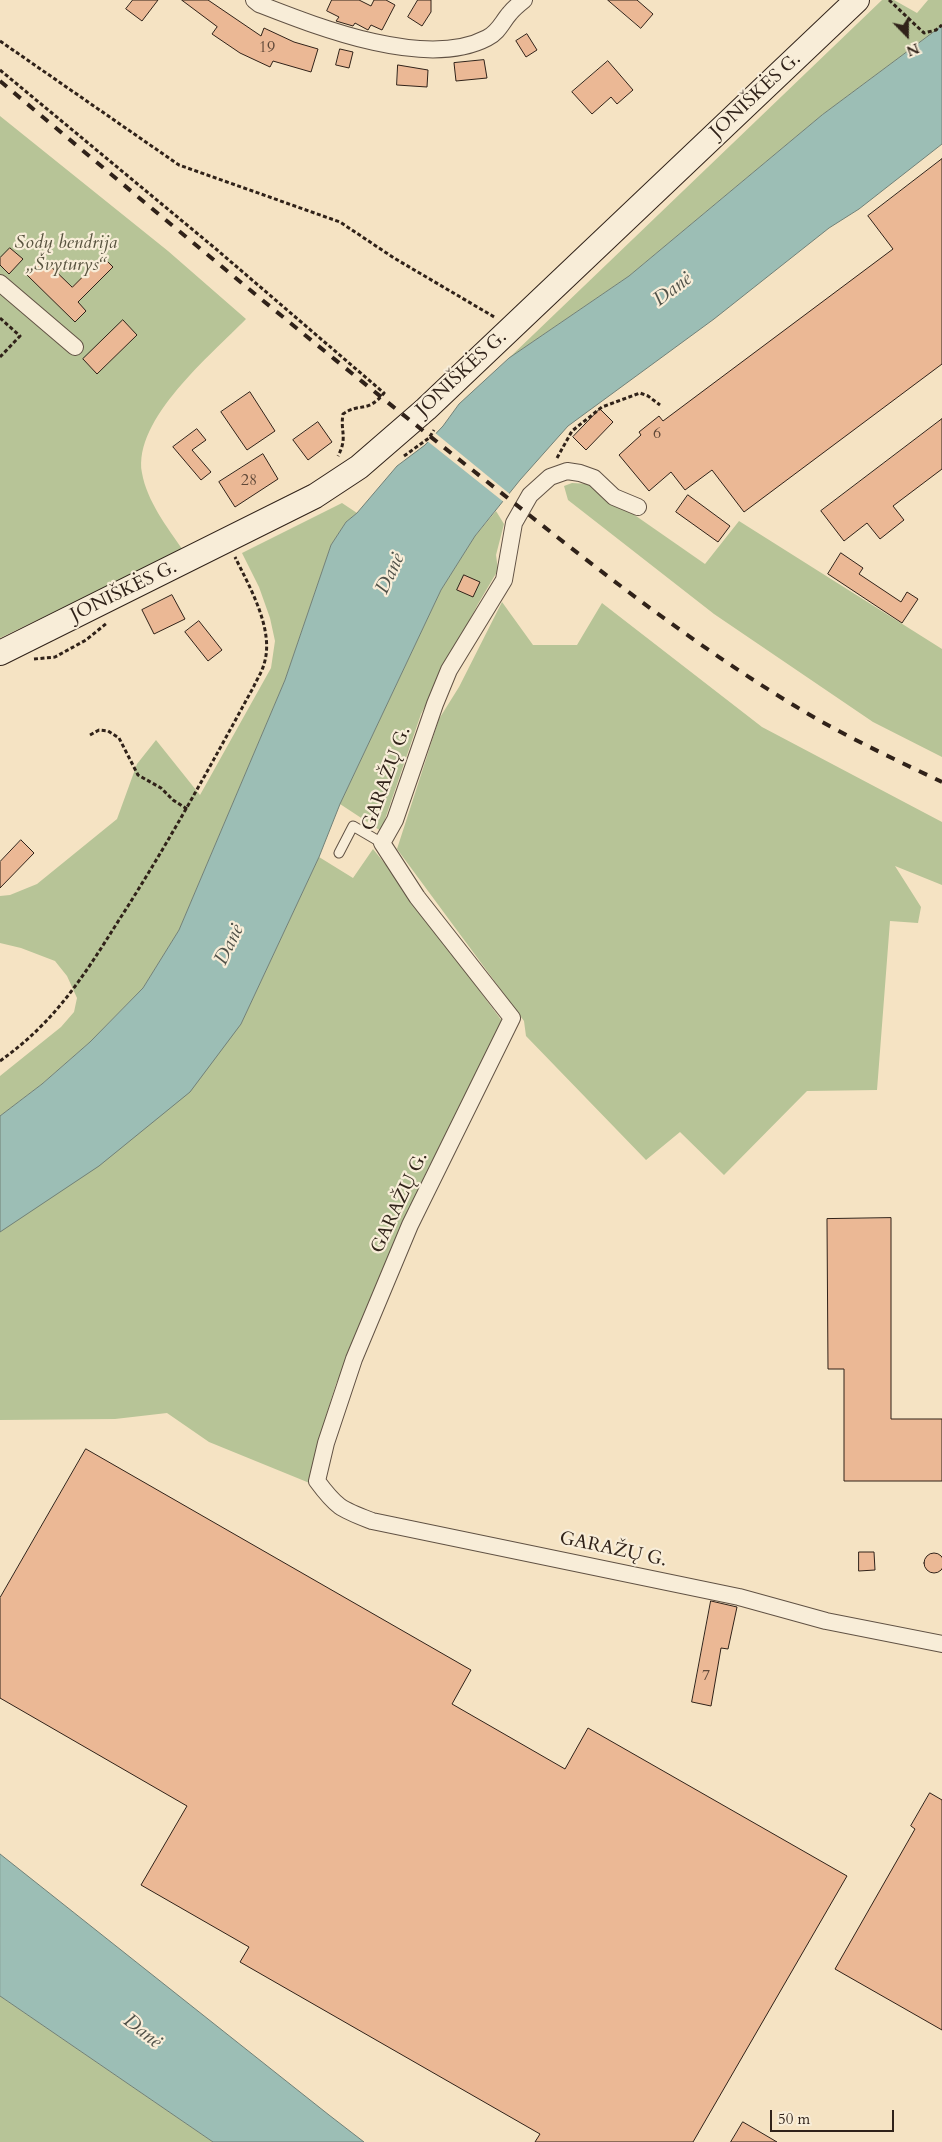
<!DOCTYPE html>
<meta charset="utf-8">
<style>
body{margin:0}
#map{position:relative;width:942px;height:2142px;overflow:hidden;background:#f5e3c3;font-family:Cardo,serif}
canvas{display:block}
.north{position:absolute;left:882px;top:10px;width:50px;height:50px;-webkit-text-stroke:4px #f8edd8;paint-order:stroke;rotate:158deg;font-size:14px;font-weight:700;line-height:20px;text-align:center;color:#302219}
.north::after{content:'';display:block;margin:auto;width:18px;height:22px;background:#302219;clip-path:polygon(50% 0,100% 100%,50% 72%,0 100%)}
.scale{position:absolute;left:770px;top:2110px;width:124px;height:22px;box-sizing:border-box;border:2px solid #302219;border-top:0;padding-left:6px;font-size:15px;line-height:18px;white-space:nowrap;color:#302219;-webkit-text-stroke:4px #f8edd8;paint-order:stroke}
</style>
<div id="map">
<canvas width="942" height="2142"></canvas>
<div class="north">N</div>
<div class="scale">50 m</div>
</div>
<script>
const g = document.querySelector('canvas').getContext('2d');
g.lineJoin = 'round';
function paint(path, color) {
  g.fillStyle = color;
  g.fill(path, 'evenodd');
}
function stroke(path, color, width, dash) {
  g.strokeStyle = color;
  g.lineWidth = width;
  g.lineCap = dash ? 'butt' : 'round';
  g.setLineDash(dash || []);
  g.stroke(path);
}
function drawText(font, color, halo, rows, align = 'center') {
  g.font = font + ' Cardo,serif';
  g.lineWidth = 4.5;
  g.setLineDash([]);
  g.textBaseline = 'middle';
  g.strokeStyle = halo;
  g.fillStyle = color;
  for (const [text, x, y, turn = 0] of rows) {
    g.save();
    g.translate(x, y);
    g.rotate((+turn || 0) * Math.PI / 180);
    g.textAlign = isNaN(turn) ? turn : align;
    if (halo) g.strokeText(text, 0, 0);
    g.fillText(text, 0, 0);
    g.restore();
  }
}
paint(new Path2D(`
 M882,0H894L917,13L928,0H942V26L822,115L629,276L509,358Z
 M0,116L168,251L246,319C211,355 133,419 142,473C147,501 167,527 183,550L0,638Z
 M572,483L590,484L705,564L739,521L942,649V757L873,722L714,614L568,500L564,486Z
 M342,503L357,513L346,522L331,545L285,680L179,930L143,988L90,1042L42,1084L0,1116V1076L61,1027L74,1012L77,998L67,976L55,961L21,948L0,943V896L10,895L37,884L117,819L137,764L156,740L200,795L271,668L275,641L270,618L259,587L242,553Z
 M496,511L504,524L496,555L498,570L478,604L421,714L381,831L340,804L441,590L475,536Z
 M502,602L533,645H577L602,603L762,727L942,822V885L895,866L921,907L918,923L890,921L877,1090L807,1091L724,1175L680,1132L646,1160L526,1036L524,1021L397,849L439,719L459,687Z
 M373,849L390,870L502,1021L424,1177L401,1241L336,1384L316,1448L312,1484L209,1442L167,1413L115,1419L0,1420V1232L241,1024L319,857L353,878Z
 M0,1996L213,2142H0Z`), '#b7c497');
const water = new Path2D(`
 M942,26V144L859,209L829,228L714,319L568,426L520,480L475,536L441,590L340,804L319,857L241,1024L190,1092L99,1166L0,1232V1116L42,1084L90,1042L143,988L179,930L285,680L331,545L346,522L357,513L397,466L425,445L443,426L459,404L509,358L629,276L822,115Z
 M0,1854L329,2115L364,2142H213L0,1996Z`);
paint(water, '#9cbeb5');
stroke(water, '#718077', 1);
paint(new Path2D(`
 M434,432L511,495L505,503L426,440Z`), '#f5e3c3');
const building = new Path2D(`
 M133,0H158L142,21L126,9Z
 M182,0H208L261,36L264,28L294,42L318,49L311,72L273,61L270,67L240,53L212,34L217,27Z
 M332,0H359L371,6L374,0H386L395,5L382,30L371,25L368,30L355,23L353,26L336,21L339,17L327,11Z
 M418,0H431V12L422,26L408,17Z
 M608,0H637L653,14L641,28Z
 M527,34L537,50L526,57L516,41Z
 M340,49L353,52L349,68L336,65Z
 M484,60L487,78L456,81L454,63Z
 M608,61L633,90L617,104L611,97L592,114L572,92Z
 M398,65L428,70L427,87L397,85Z
 M942,159V364L744,512L712,470L685,490L671,472L649,491L619,455L641,435L639,432L659,416L663,421L893,249L868,216Z
 M10,248L23,259L9,274L0,265V258Z
 M103,257L113,267L78,302L86,311L75,322L27,275L43,259L72,287Z
 M123,320L137,335L97,374L83,359Z
 M250,392L275,431L247,450L221,412Z
 M600,409L613,422L586,450L573,437Z
 M942,419V469L893,506L904,520L880,539L867,523L844,541L821,511Z
 M318,422L332,442L308,460L293,440Z
 M197,429L206,440L192,450L211,472L201,480L173,447Z
 M263,454L278,479L235,507L219,482Z
 M688,495L730,526L718,542L676,512Z
 M841,553L863,568L859,574L901,602L907,592L918,599L902,623L828,574Z
 M464,575L480,582L473,597L457,590Z
 M172,595L185,619L154,634L142,610Z
 M199,621L222,650L208,661L185,632Z
 M21,840L34,853L0,888V862Z
 M891,1218V1419H942V1481H844V1369H828L827,1219Z
 M86,1449L471,1670L452,1704L565,1769L588,1728L847,1876L693,2142H535L540,2134L240,1962L249,1947L141,1885L187,1806L0,1698V1598Z
 M859,1552H874L875,1570L859,1571Z
 M924 1563a10 10 0 1 1 20 0a10 10 0 1 1-20 0Z
 M711,1601L737,1607L728,1649L721,1648L711,1706L692,1702Z
 M930,1793L942,1800V2030L835,1969L915,1829L911,1826Z
 M743,2122L777,2142H731Z`);
paint(building, '#ebb895');
stroke(building, '#302219', 1);
const lane = new Path2D(`
 M339,853L353,826L382,843`);
const street = new Path2D(`
 M254,0L259,4C318,27 426,70 487,38C499,32 502,22 510,13C514,8 519,4 524,0
 M0,283L75,347
 M638,507L614,497L594,478L580,473L567,471L550,477L530,495L514,523L504,580L449,670L435,704L395,820L382,843L417,897L512,1018L410,1225L354,1359L326,1443L317,1481C337,1508 341,1509 372,1521L739,1597L826,1621L942,1644`);
const secondary = new Path2D(`
 M0,653L315,496L359,467L426,409L857,0`);
stroke(lane, '#615244', 11);
stroke(street, '#615244', 18);
stroke(secondary, '#302219', 26);
stroke(new Path2D(`
 M889,0L924,33L936,30L942,25
 M0,41L179,165L340,222L394,258L496,318
 M0,70L216,249L384,393C367,414 360,402 343,414C340,432 348,437 338,456
 M0,318L20,336L0,357
 M404,456L429,438L434,430
 M557,458L572,431L602,407L640,393L648,396L660,405
 M34,659L55,657L86,640L107,623
 M90,735L99,730L108,731L119,738L138,775L161,788L173,800L187,809
 M0,1061C56,1021 83,977 119,920C168,844 211,765 254,686C257,679 262,672 264,664C275,630 249,586 235,557`), '#302219', 3, [4, 2.5]);
stroke(lane, '#f8edd8', 9);
stroke(street, '#f8edd8', 16);
stroke(secondary, '#f8edd8', 24);
stroke(new Path2D(`
 M0,81C152,209 305,337 461,461C570,547 676,634 795,706C842,735 892,758 942,782`), '#302219', 4, [9, 9]);
drawText('16px', '#5f4838', null, [
 ["19",267,48],
 ["6",657,434],
 ["28",249,481],
 ["7",706,1676]
]);
drawText('19px', '#302219', '#f8edd8', [
 ["JONIŠKĖS G.",756,96,-43],
 ["JONIŠKĖS G.",462,374,-43],
 ["JONIŠKĖS G.",124,592,-26],
 ["GARAŽŲ G.",387,779,-70],
 ["GARAŽŲ G.",400,1203,-65],
 ["GARAŽŲ G.",613,1550,12]
]);
drawText('italic 19px', '#58533f', '#f8edd8', [
 ["Sodų bendrija",66,244],
 ["„Švyturys“",66,266]
]);
drawText('italic 20px', '#505148', '#f8edd8', [
 ["Danė",673,290,-37],
 ["Danė",391,574,-65],
 ["Danė",230,945,-64],
 ["Danė",142,2032,38]
]);
</script>
